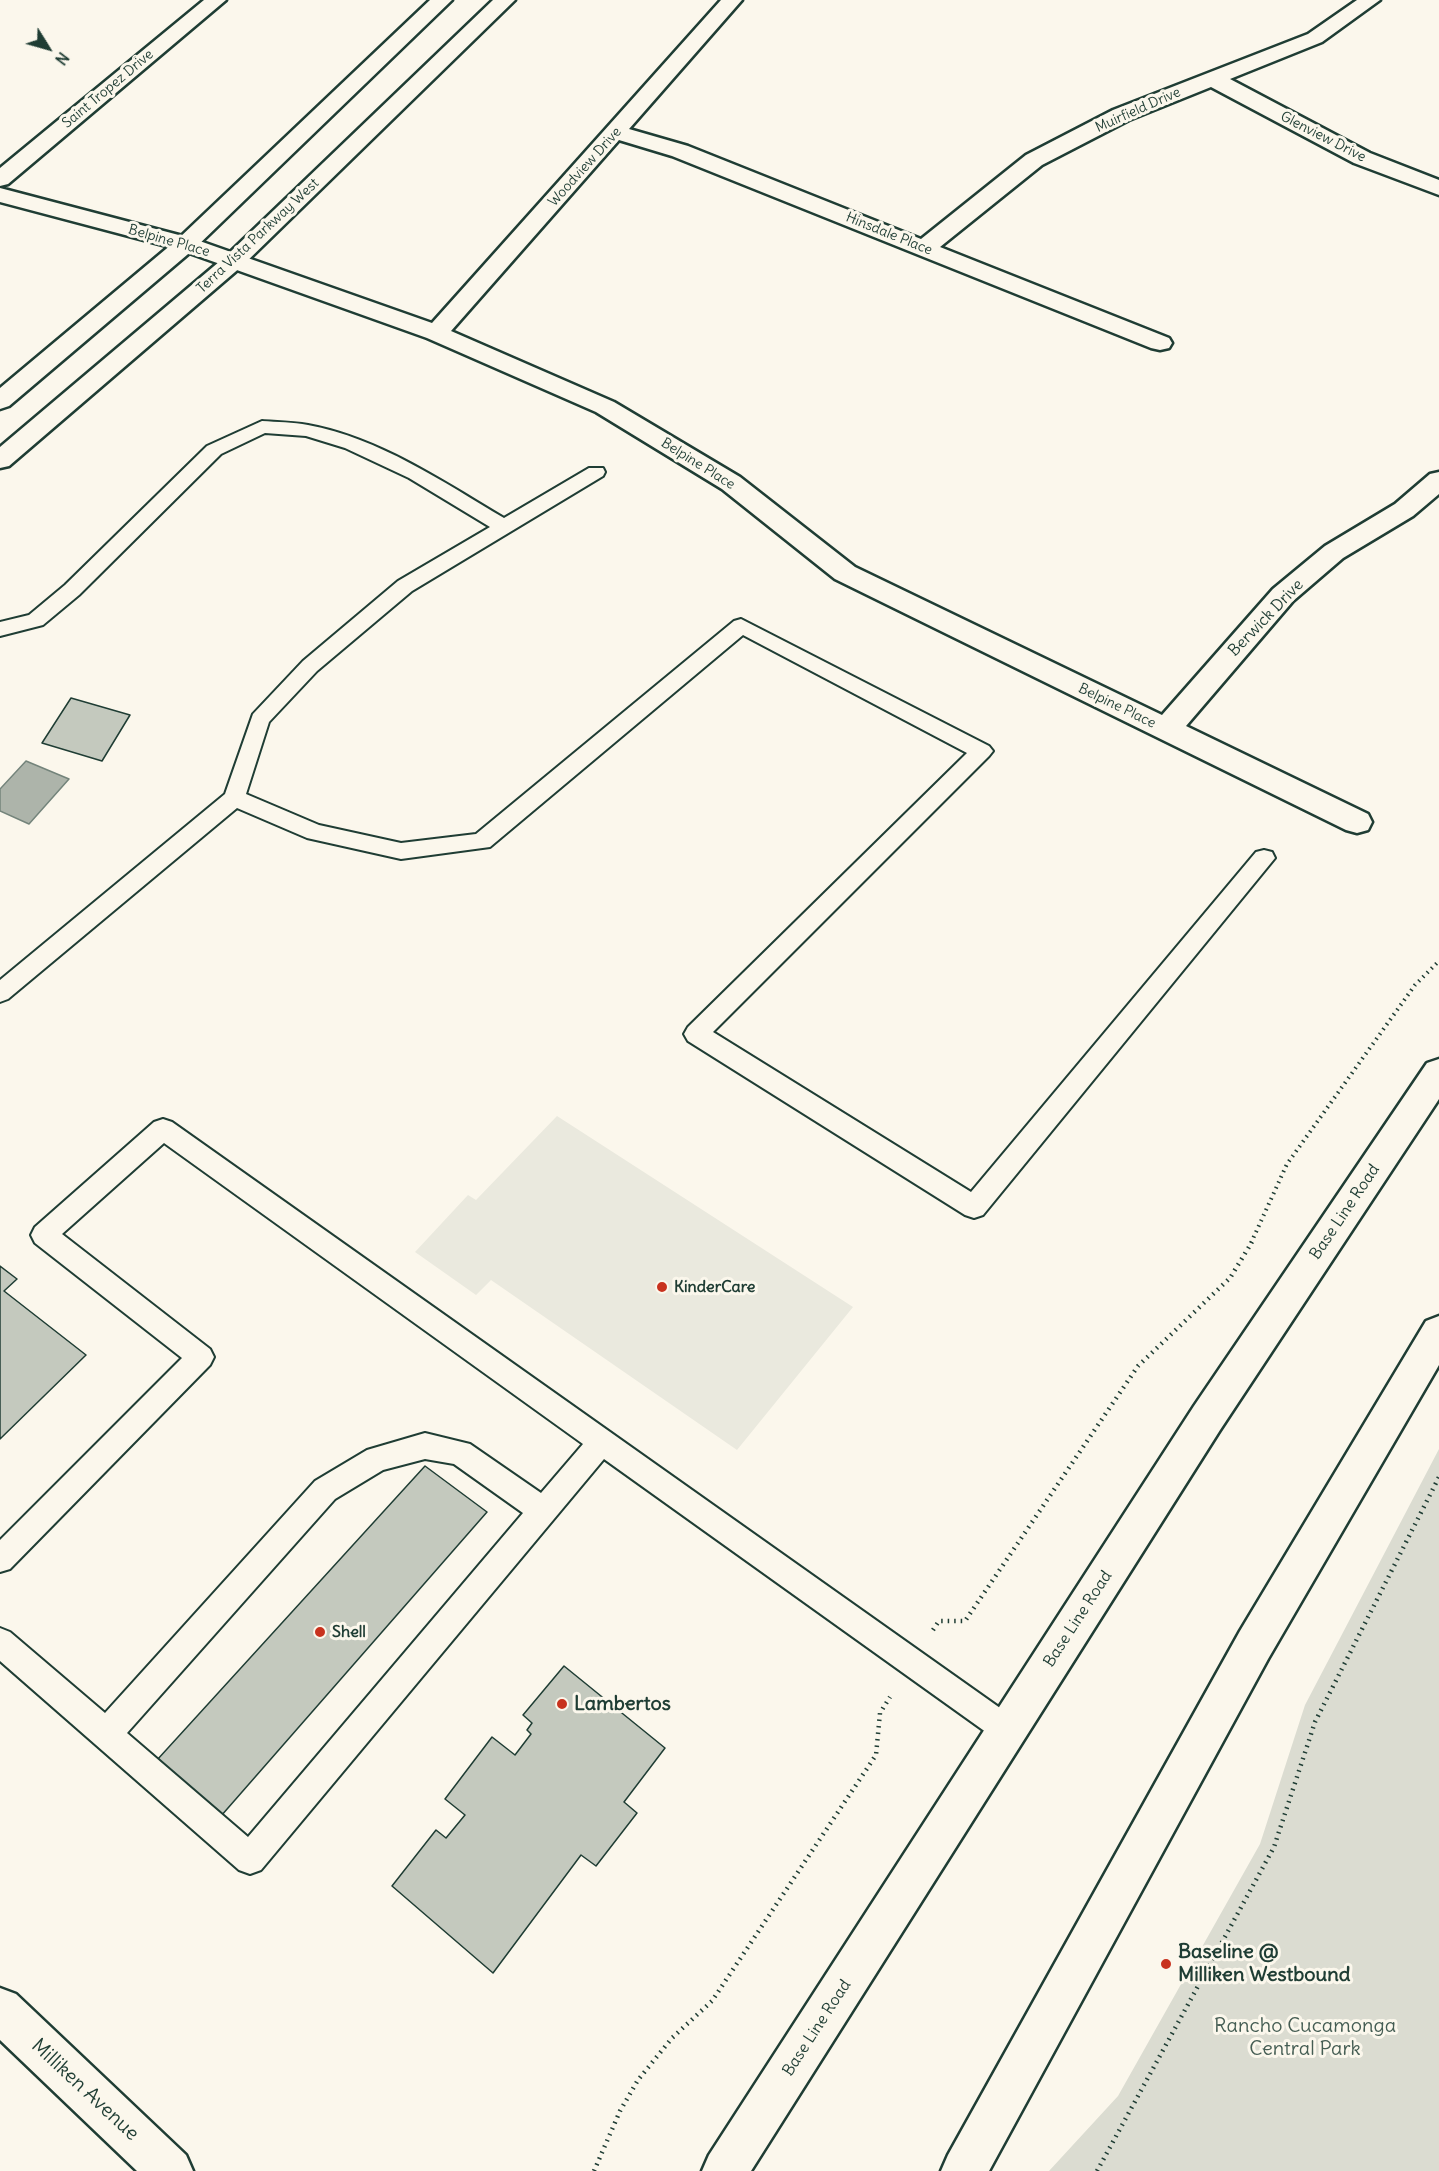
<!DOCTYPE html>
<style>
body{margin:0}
#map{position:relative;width:1439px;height:2171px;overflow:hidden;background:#fbf7ec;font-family:Delius,sans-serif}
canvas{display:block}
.north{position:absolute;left:18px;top:18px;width:60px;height:60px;-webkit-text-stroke:4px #fbf7ec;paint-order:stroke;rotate:127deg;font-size:16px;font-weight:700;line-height:24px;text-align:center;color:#1f3d34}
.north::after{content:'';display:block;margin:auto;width:21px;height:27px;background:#1f3d34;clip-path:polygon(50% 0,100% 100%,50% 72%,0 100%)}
</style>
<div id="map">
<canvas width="1439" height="2171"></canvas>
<div class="north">N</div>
</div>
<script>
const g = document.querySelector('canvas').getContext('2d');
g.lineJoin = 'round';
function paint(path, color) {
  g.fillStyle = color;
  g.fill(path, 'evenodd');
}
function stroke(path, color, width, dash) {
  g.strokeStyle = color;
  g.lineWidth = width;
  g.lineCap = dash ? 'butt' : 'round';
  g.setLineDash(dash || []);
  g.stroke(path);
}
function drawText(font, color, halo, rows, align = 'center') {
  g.font = font + ' Delius,sans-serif';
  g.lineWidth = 6;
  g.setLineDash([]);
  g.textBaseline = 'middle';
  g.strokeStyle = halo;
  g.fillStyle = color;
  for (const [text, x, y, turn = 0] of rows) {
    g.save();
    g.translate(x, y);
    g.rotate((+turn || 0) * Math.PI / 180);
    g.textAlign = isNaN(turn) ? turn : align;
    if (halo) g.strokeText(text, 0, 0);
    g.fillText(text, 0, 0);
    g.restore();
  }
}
paint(new Path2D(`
 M557,1116L853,1307L737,1450L491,1280L476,1295L415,1252L468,1195L476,1200Z`), '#eae9de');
paint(new Path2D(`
 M1439,1449V2171H1049L1118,2096L1260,1844L1305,1705Z`), '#dbdcd1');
const water = new Path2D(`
 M26,761L69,779L29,824L0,811V789Z`);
paint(water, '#adb4aa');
stroke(water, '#74847b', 1.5);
const building = new Path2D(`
 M71,698L130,715L102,761L42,743Z
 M0,1266L17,1279L4,1291L86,1355L0,1439Z
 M425,1466L487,1512L221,1816L157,1760Z
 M564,1666L665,1748L624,1802L637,1813L596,1866L581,1855L493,1973L392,1886L436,1830L446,1838L465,1815L445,1799L492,1737L515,1755L531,1734L527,1730L532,1723L523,1715Z`);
paint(building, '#c4c9be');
stroke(building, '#1f3d34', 1.5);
const lane = new Path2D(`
 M262,421C277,422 293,422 308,425C379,438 443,482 504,518L589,468H603L605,472L603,476L412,591L317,671L269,722L246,794L319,825L401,843L476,834L734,621L741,619L989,746L993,751L989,756L713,1032L971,1192L1256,852L1264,850L1272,852L1275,858L983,1215L974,1218L965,1215L688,1041L684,1034L688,1027L967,753L743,635L490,847L401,859L307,838L237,808L8,999L0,1002V980L225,794L253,714L303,661L398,581L490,527L409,478L345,448L306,436L265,433L221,454L79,595L43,625L0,636V622L29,615L65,585L207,446Z
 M163,1119L172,1122L1017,1720L1022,1730L1017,1740L1007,1745L997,1740L604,1459L261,1870L250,1874L239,1870L0,1661V1628L10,1632L105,1713L315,1481L367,1450L425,1433L470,1444L541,1493L583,1444L164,1143L62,1234L210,1349L214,1357L210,1365L10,1569L0,1572V1540L182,1358L35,1243L31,1235L35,1227L154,1122ZM425,1459L454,1464L523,1513L248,1837L127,1733L335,1499L383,1470Z`);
const street = new Path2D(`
 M204,0H226L8,184L0,186V168Z
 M721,0H742L629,129L688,146L921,239L1026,155L1113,110L1308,34L1357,0H1380L1322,42L1230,79L1370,153L1439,180V195L1354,163L1211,87L1129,120L1042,165L940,247L1169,338L1172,343L1169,348L1160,350L1151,348L672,156L619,140L451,331L614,402L740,477L855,567L1162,715L1273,589L1325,546L1395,504L1430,474L1439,472V494L1413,516L1343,558L1293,601L1186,726L1368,814L1372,822L1368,830L1357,833L1346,830L835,579L722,489L596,412L427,338L178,249L0,202V188L194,239L432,323Z`);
const secondary = new Path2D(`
 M430,0H452L194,249L9,406L0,409V388L178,239Z
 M493,0H515L242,266L9,466L0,468V447L226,256Z`);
const primary = new Path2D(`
 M1439,1059V1099L1220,1430L751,2171H702L709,2155L1194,1406L1427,1063Z
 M1439,1316V1365L1268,1659L989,2171H941L948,2155L1240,1631L1426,1321Z
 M0,1988L16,1994L186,2155L193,2171H137L0,2040Z`);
stroke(lane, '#1f3d34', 4);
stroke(street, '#1f3d34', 5);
stroke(secondary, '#1f3d34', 5);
stroke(primary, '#1f3d34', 5);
stroke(new Path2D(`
 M1251,1243L1287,1164L1415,985L1439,961`), '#1f3d34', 4, [1.5, 4.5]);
stroke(new Path2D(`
 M933,1630L939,1621H965L1138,1366L1230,1278L1252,1242
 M594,2171L620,2111L638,2080L672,2038L712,2001L876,1755L880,1713L890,1697
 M1097,2171L1274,1847L1315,1722L1439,1477`), '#1f3d34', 4.5, [1.5, 5]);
paint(lane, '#fbf7ec');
paint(street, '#fbf7ec');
paint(secondary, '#fbf7ec');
paint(primary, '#fbf7ec');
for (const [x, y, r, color] of [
 [662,1287,6,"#c8321e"],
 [320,1632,6,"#c8321e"],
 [562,1704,6,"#c8321e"],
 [1166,1964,6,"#c8321e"]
]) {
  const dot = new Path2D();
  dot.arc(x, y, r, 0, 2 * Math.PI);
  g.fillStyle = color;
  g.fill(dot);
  stroke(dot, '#fbf7ec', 2);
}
drawText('14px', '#1f3d34', '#fbf7ec', [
 ["Saint Tropez Drive",108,89,-40],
 ["Muirfield Drive",1138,110,-24],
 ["Glenview Drive",1323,137,27],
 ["Woodview Drive",585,167,-48],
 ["Hinsdale Place",889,234,22],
 ["Terra Vista Parkway West",258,236,-43],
 ["Belpine Place",169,241,16],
 ["Belpine Place",698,464,32],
 ["Belpine Place",1117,706,26]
]);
drawText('16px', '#1f3d34', '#fbf7ec', [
 ["Berwick Drive",1266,618,-46],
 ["Base Line Road",1345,1212,-56],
 ["Base Line Road",1078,1619,-57],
 ["Base Line Road",817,2028,-57]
]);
drawText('bold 16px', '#1f3d34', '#fbf7ec', [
 ["KinderCare",674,1287],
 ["Shell",332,1632]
], 'left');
drawText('bold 20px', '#1f3d34', '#fbf7ec', [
 ["Lambertos",574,1704],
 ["Baseline @",1178,1952],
 ["Milliken Westbound",1178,1975]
], 'left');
drawText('20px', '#455d53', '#fbf7ec', [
 ["Rancho Cucamonga",1305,2026],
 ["Central Park",1305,2049]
]);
drawText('20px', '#1f3d34', '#fbf7ec', [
 ["Milliken Avenue",85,2090,43]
]);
</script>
